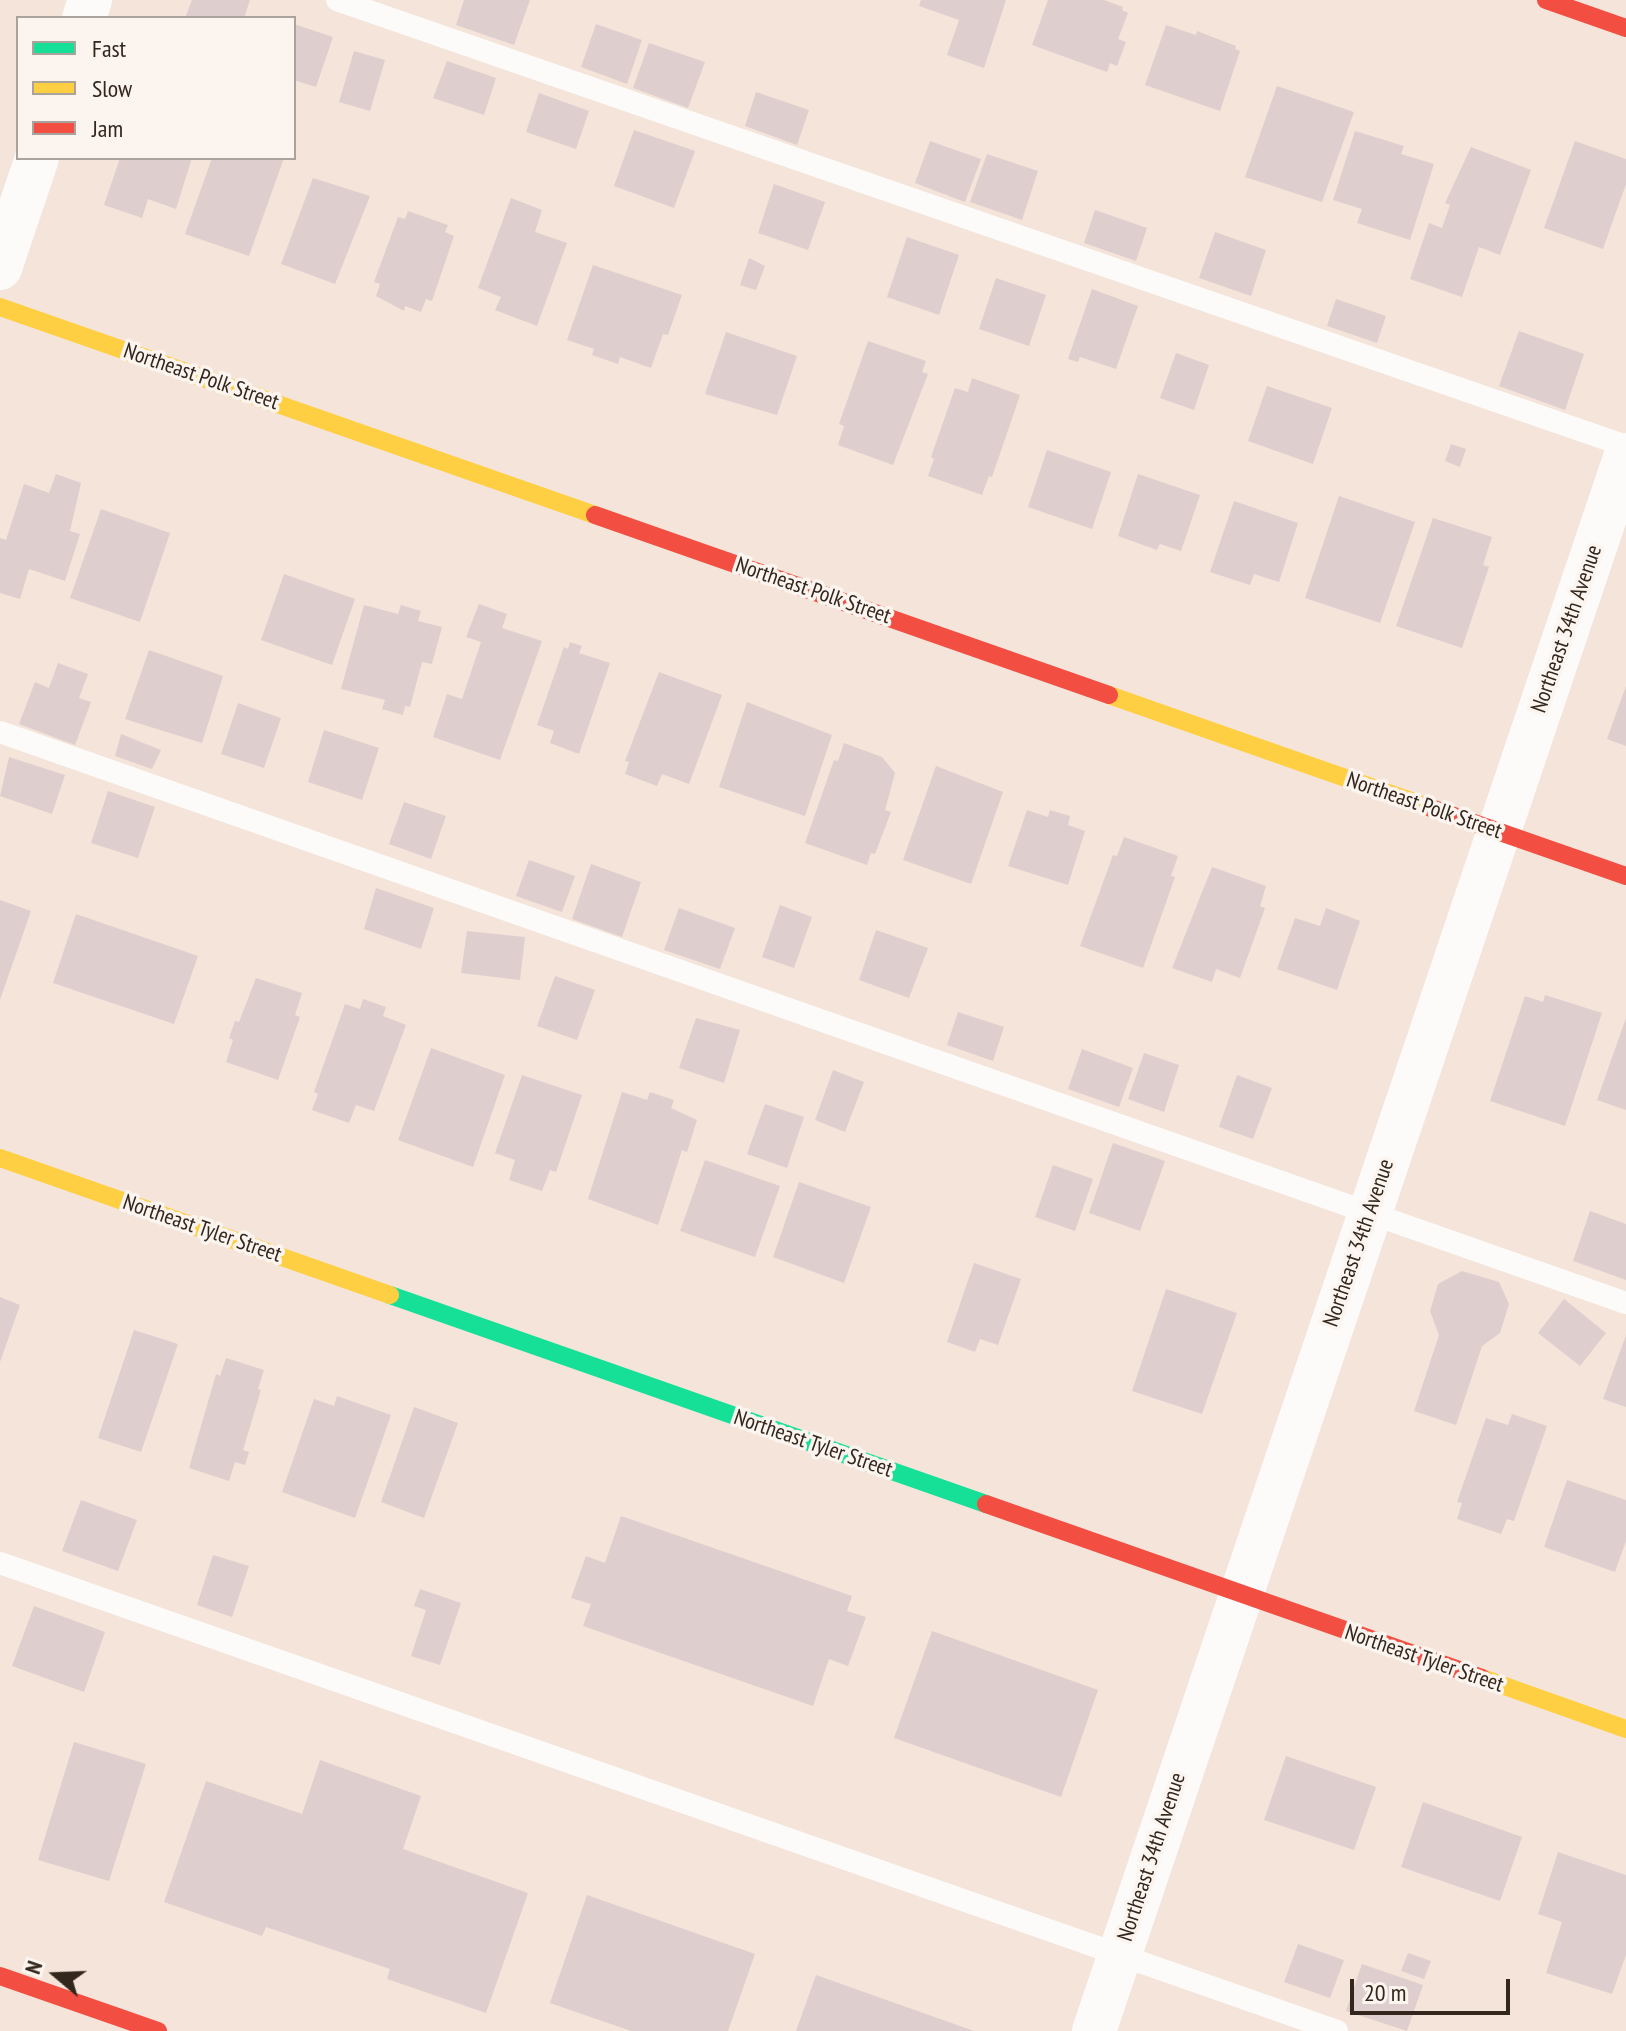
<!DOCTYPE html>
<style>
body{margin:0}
#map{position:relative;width:1626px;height:2031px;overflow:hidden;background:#f4e4da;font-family:"PT Sans Narrow",sans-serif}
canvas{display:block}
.legend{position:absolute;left:16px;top:16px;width:280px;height:144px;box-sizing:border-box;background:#fbf4ef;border:2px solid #aba29b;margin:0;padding:10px 14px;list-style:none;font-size:24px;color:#32261d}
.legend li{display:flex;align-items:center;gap:16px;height:40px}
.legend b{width:40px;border:2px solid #aba29b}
.north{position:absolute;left:16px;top:1935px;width:80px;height:80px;-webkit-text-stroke:6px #fbf4ef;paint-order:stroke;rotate:289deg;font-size:22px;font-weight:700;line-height:32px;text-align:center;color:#32261d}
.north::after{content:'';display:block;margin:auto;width:28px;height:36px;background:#32261d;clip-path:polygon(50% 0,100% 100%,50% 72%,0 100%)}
.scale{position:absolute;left:1350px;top:1979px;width:160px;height:36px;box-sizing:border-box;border:4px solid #32261d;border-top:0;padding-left:10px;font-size:24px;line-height:28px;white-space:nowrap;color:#32261d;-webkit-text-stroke:6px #fbf4ef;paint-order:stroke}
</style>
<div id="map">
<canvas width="1626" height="2031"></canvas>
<ul class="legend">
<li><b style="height:10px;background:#16e098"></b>Fast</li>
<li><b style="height:10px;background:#ffcf43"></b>Slow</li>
<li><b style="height:10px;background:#f24e42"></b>Jam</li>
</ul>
<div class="north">N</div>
<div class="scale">20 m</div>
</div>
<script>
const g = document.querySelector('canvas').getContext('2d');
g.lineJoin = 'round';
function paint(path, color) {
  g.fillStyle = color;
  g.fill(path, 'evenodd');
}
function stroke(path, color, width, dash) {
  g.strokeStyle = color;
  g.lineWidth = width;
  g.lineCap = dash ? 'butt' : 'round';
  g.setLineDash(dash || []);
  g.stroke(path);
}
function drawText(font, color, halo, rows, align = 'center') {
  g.font = font + ' "PT Sans Narrow",sans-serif';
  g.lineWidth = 7;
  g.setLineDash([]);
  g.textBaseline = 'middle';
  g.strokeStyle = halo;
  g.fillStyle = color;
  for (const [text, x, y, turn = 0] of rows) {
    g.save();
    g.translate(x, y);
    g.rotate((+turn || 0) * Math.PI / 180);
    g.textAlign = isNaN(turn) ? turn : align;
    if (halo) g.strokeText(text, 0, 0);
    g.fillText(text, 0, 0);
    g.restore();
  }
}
paint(new Path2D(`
 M192,0H250L244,18H185Z
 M464,0H530L514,45L456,25Z
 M921,0H1006L984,68L947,55L959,20L919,6Z
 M1048,0H1104L1123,7L1122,10L1128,13L1118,39L1126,42L1117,66L1110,63L1107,72L1032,45Z
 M294,24L333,37L316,87L294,80Z
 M596,24L642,40L627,84L581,67Z
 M1166,25L1196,35L1197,31L1236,46L1235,49L1240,51L1220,111L1145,85Z
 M649,43L705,62L688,108L633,88Z
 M354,51L385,60L370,111L339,102Z
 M447,61L496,78L484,115L433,98Z
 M1277,86L1354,112L1322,202L1245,177Z
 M756,92L809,110L797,145L745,126Z
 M539,93L589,111L576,149L526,132Z
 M634,130L695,151L674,208L614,186Z
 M1355,131L1404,146L1401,154L1434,164L1410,240L1357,223L1362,209L1333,200Z
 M930,141L981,159L965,202L915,183Z
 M1575,141L1626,159V184L1603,249L1544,228Z
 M1471,147L1531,170L1500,255L1479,247L1462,297L1410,279L1429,223L1442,228L1450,205L1445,203Z
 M987,154L1038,171L1022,220L970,202Z
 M120,158H192L176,209L148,199L142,218L104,205Z
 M212,158H284L249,256L185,234Z
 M313,178L370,196L335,284L281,264Z
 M774,184L825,202L808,250L758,233Z
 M511,198L542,210L535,232L567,243L537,326L495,310L501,297L478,288Z
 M1095,210L1147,228L1136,261L1084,243Z
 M408,211L448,225L445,232L454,236L432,301L426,299L421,312L405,306L404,311L376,296L380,284L374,282L398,217L405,219Z
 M1215,232L1266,250L1251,296L1199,278Z
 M907,237L959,255L939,315L887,297Z
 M749,258L765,266L756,290L740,285Z
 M593,265L682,295L668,335L663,334L651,368L620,357L618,364L592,355L594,349L567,340Z
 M996,278L1046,295L1029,346L979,329Z
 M1092,289L1138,306L1116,369L1080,357L1078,362L1068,359Z
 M1336,299L1386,316L1377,343L1327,326Z
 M1519,331L1584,354L1565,410L1499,386Z
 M726,332L797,356L777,415L705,394Z
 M868,341L926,361L922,372L928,374L893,465L838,445L844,426L839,424Z
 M1176,353L1209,365L1194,410L1160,398Z
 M972,378L1020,395L992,477L989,476L982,495L928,476L934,459L931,457L955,388L968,392Z
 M1267,386L1332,408L1313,464L1248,441Z
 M1451,444L1466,449L1460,467L1445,461Z
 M1047,450L1111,472L1092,529L1028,507Z
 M56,474L81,483L70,531L80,534L65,581L29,569L20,599L0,593V538L6,540L24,484L49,493Z
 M1138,474L1200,495L1181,551L1160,544L1157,550L1118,536Z
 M1339,496L1415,522L1380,623L1305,598Z
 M1234,501L1298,523L1279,582L1254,574L1250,585L1210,572Z
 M101,509L170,533L140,622L70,598Z
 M1433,518L1492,537L1483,565L1489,567L1462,648L1396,626Z
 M284,574L355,599L332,665L261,640Z
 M479,604L507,614L502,628L542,641L500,760L433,737L447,694L462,699L481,642L466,637Z
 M364,605L398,614L401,605L421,611L418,621L442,627L432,664L422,662L410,707L405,706L403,715L382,709L385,700L341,689Z
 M570,642L582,646L579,653L610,663L579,754L550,743L554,731L537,725L564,647L568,649Z
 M149,650L223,676L202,743L125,719Z
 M58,663L88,674L79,698L91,702L75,745L19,724L35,682L49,688Z
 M659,672L722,695L689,784L662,774L657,786L625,774L629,762L625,761Z
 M1626,686V746L1607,739Z
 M747,702L832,735L805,816L719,787Z
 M238,703L281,718L264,768L221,754Z
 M324,730L379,748L362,800L308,782Z
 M121,734L161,750L152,769L115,756Z
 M844,743L882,757L895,773L885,810L891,812L875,854L871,853L867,865L805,843L834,760L838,761Z
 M9,757L65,775L52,814L0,796Z
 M936,766L1003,792L971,884L903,860Z
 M108,791L155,807L138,858L91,843Z
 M404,802L446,816L431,859L389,844Z
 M1027,810L1048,817L1050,810L1070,816L1068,825L1085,831L1068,885L1008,866Z
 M1124,837L1178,856L1171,876L1175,877L1143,968L1080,946L1113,855L1117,856Z
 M529,860L575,876L562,912L516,896Z
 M591,864L641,882L622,937L572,919Z
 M1212,867L1266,886L1260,906L1265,908L1240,978L1216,969L1212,982L1172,968Z
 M376,888L434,908L421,949L364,929Z
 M0,900L31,911L0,1000Z
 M780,905L812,917L794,968L762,957Z
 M679,908L735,928L720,969L664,950Z
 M1326,908L1360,921L1337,990L1277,969L1295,918L1320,926Z
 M76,914L198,956L174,1024L53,983Z
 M876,930L928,948L909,998L859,980Z
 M467,931L525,937L520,980L461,973Z
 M555,976L595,990L577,1040L537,1026Z
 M256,978L302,993L295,1015L300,1017L278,1080L226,1062L233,1040L229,1038L235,1021L239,1022Z
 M1545,995L1602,1013L1565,1126L1490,1101L1525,996L1543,1002Z
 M363,999L386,1007L383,1016L406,1025L374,1111L356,1105L349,1123L312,1110L318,1094L314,1092L345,1004L360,1009Z
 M958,1012L1004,1027L993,1061L947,1045Z
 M696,1018L740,1030L724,1083L679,1068Z
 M1626,1018V1110L1597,1100Z
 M431,1048L505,1075L473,1167L398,1140Z
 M1082,1049L1133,1068L1119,1107L1068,1089Z
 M1144,1053L1179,1065L1164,1112L1128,1099Z
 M833,1070L864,1082L845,1132L815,1120Z
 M522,1075L582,1095L556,1172L550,1170L542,1191L509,1180L515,1160L495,1153Z
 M1237,1075L1272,1088L1253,1139L1219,1127Z
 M622,1092L647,1100L650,1092L674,1100L671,1108L697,1120L687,1152L682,1150L658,1225L588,1199Z
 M765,1104L804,1117L787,1168L747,1154Z
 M1113,1143L1165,1161L1140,1231L1089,1213Z
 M705,1160L780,1186L755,1257L680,1231Z
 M1053,1165L1093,1179L1075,1231L1035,1217Z
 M799,1182L871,1207L844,1283L773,1257Z
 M1590,1211L1626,1224V1280L1573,1261Z
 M974,1263L1021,1279L998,1345L980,1339L975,1352L947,1342Z
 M1462,1271L1499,1282L1509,1304L1500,1333L1482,1346L1456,1425L1414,1411L1439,1335L1430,1311L1438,1284Z
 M1166,1289L1237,1313L1202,1414L1132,1391Z
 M0,1297L20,1305L0,1362Z
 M1564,1299L1606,1333L1580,1366L1538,1333Z
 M134,1330L178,1344L141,1452L98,1438Z
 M1626,1335V1407L1603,1399Z
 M226,1358L264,1370L258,1389L261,1390L243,1450L249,1452L245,1465L235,1462L229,1481L189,1468L216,1374L220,1376Z
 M337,1396L391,1415L355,1518L282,1492L314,1399L334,1406Z
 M414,1407L458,1423L424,1518L381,1502Z
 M1512,1414L1547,1426L1514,1521L1507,1519L1501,1534L1457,1519L1462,1503L1457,1502L1486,1418L1508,1425Z
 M1567,1480L1626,1500V1541L1615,1572L1544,1547Z
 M81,1500L137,1520L118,1571L62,1551Z
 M621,1516L852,1596L847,1611L866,1617L848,1666L829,1659L813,1706L583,1626L591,1604L571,1598L586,1556L605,1563Z
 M213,1555L249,1566L232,1617L197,1605Z
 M420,1589L461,1603L440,1665L411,1656L426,1610L414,1606Z
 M34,1606L105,1632L84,1692L12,1666Z
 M932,1631L1098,1690L1061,1797L894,1738Z
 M74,1742L146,1764L109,1881L38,1860Z
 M1286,1756L1376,1787L1354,1850L1264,1820Z
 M320,1760L421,1796L403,1849L528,1893L486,2013L387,1979L390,1969L266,1927L262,1936L164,1902L206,1781L302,1814Z
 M1423,1802L1522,1837L1500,1901L1401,1867Z
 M1558,1852L1626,1875V1955L1612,1994L1546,1973L1562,1922L1538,1914Z
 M587,1895L755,1954L728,2031H631L550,2003Z
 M1298,1944L1344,1960L1330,1998L1284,1982Z
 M1408,1953L1431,1961L1424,1979L1401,1971Z
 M1362,1964L1423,1985L1407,2031L1346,2011Z
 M816,1975L974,2031H796Z`), '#dfcece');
stroke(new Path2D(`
 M337,0L1626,446
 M0,732L1626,1303
 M0,1563L1337,2031`), '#fdfbf9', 22);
stroke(new Path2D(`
 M84,18L90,0
 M0,268L37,158
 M1094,2031L1626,455`), '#fdfbf9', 44);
stroke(new Path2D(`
 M390,1295L986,1504`), '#16e098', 18);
stroke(new Path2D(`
 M0,307L595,515
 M1109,695L1431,808
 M0,1158L390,1295
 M1482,1678L1626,1729`), '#ffcf43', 18);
stroke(new Path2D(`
 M1546,0L1626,28
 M595,515L1109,695
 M1431,808L1626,876
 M986,1504L1482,1678
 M0,1976L158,2031`), '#f24e42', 18);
drawText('22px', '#32261d', '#fbf4ef', [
 ["Northeast Polk Street",201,377,19],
 ["Northeast Polk Street",813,591,19],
 ["Northeast 34th Avenue",1567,629,-71],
 ["Northeast Polk Street",1424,806,19],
 ["Northeast Tyler Street",202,1229,19],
 ["Northeast 34th Avenue",1359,1243,-71],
 ["Northeast Tyler Street",813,1444,19],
 ["Northeast Tyler Street",1424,1659,19],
 ["Northeast 34th Avenue",1152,1857,-72]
]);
</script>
